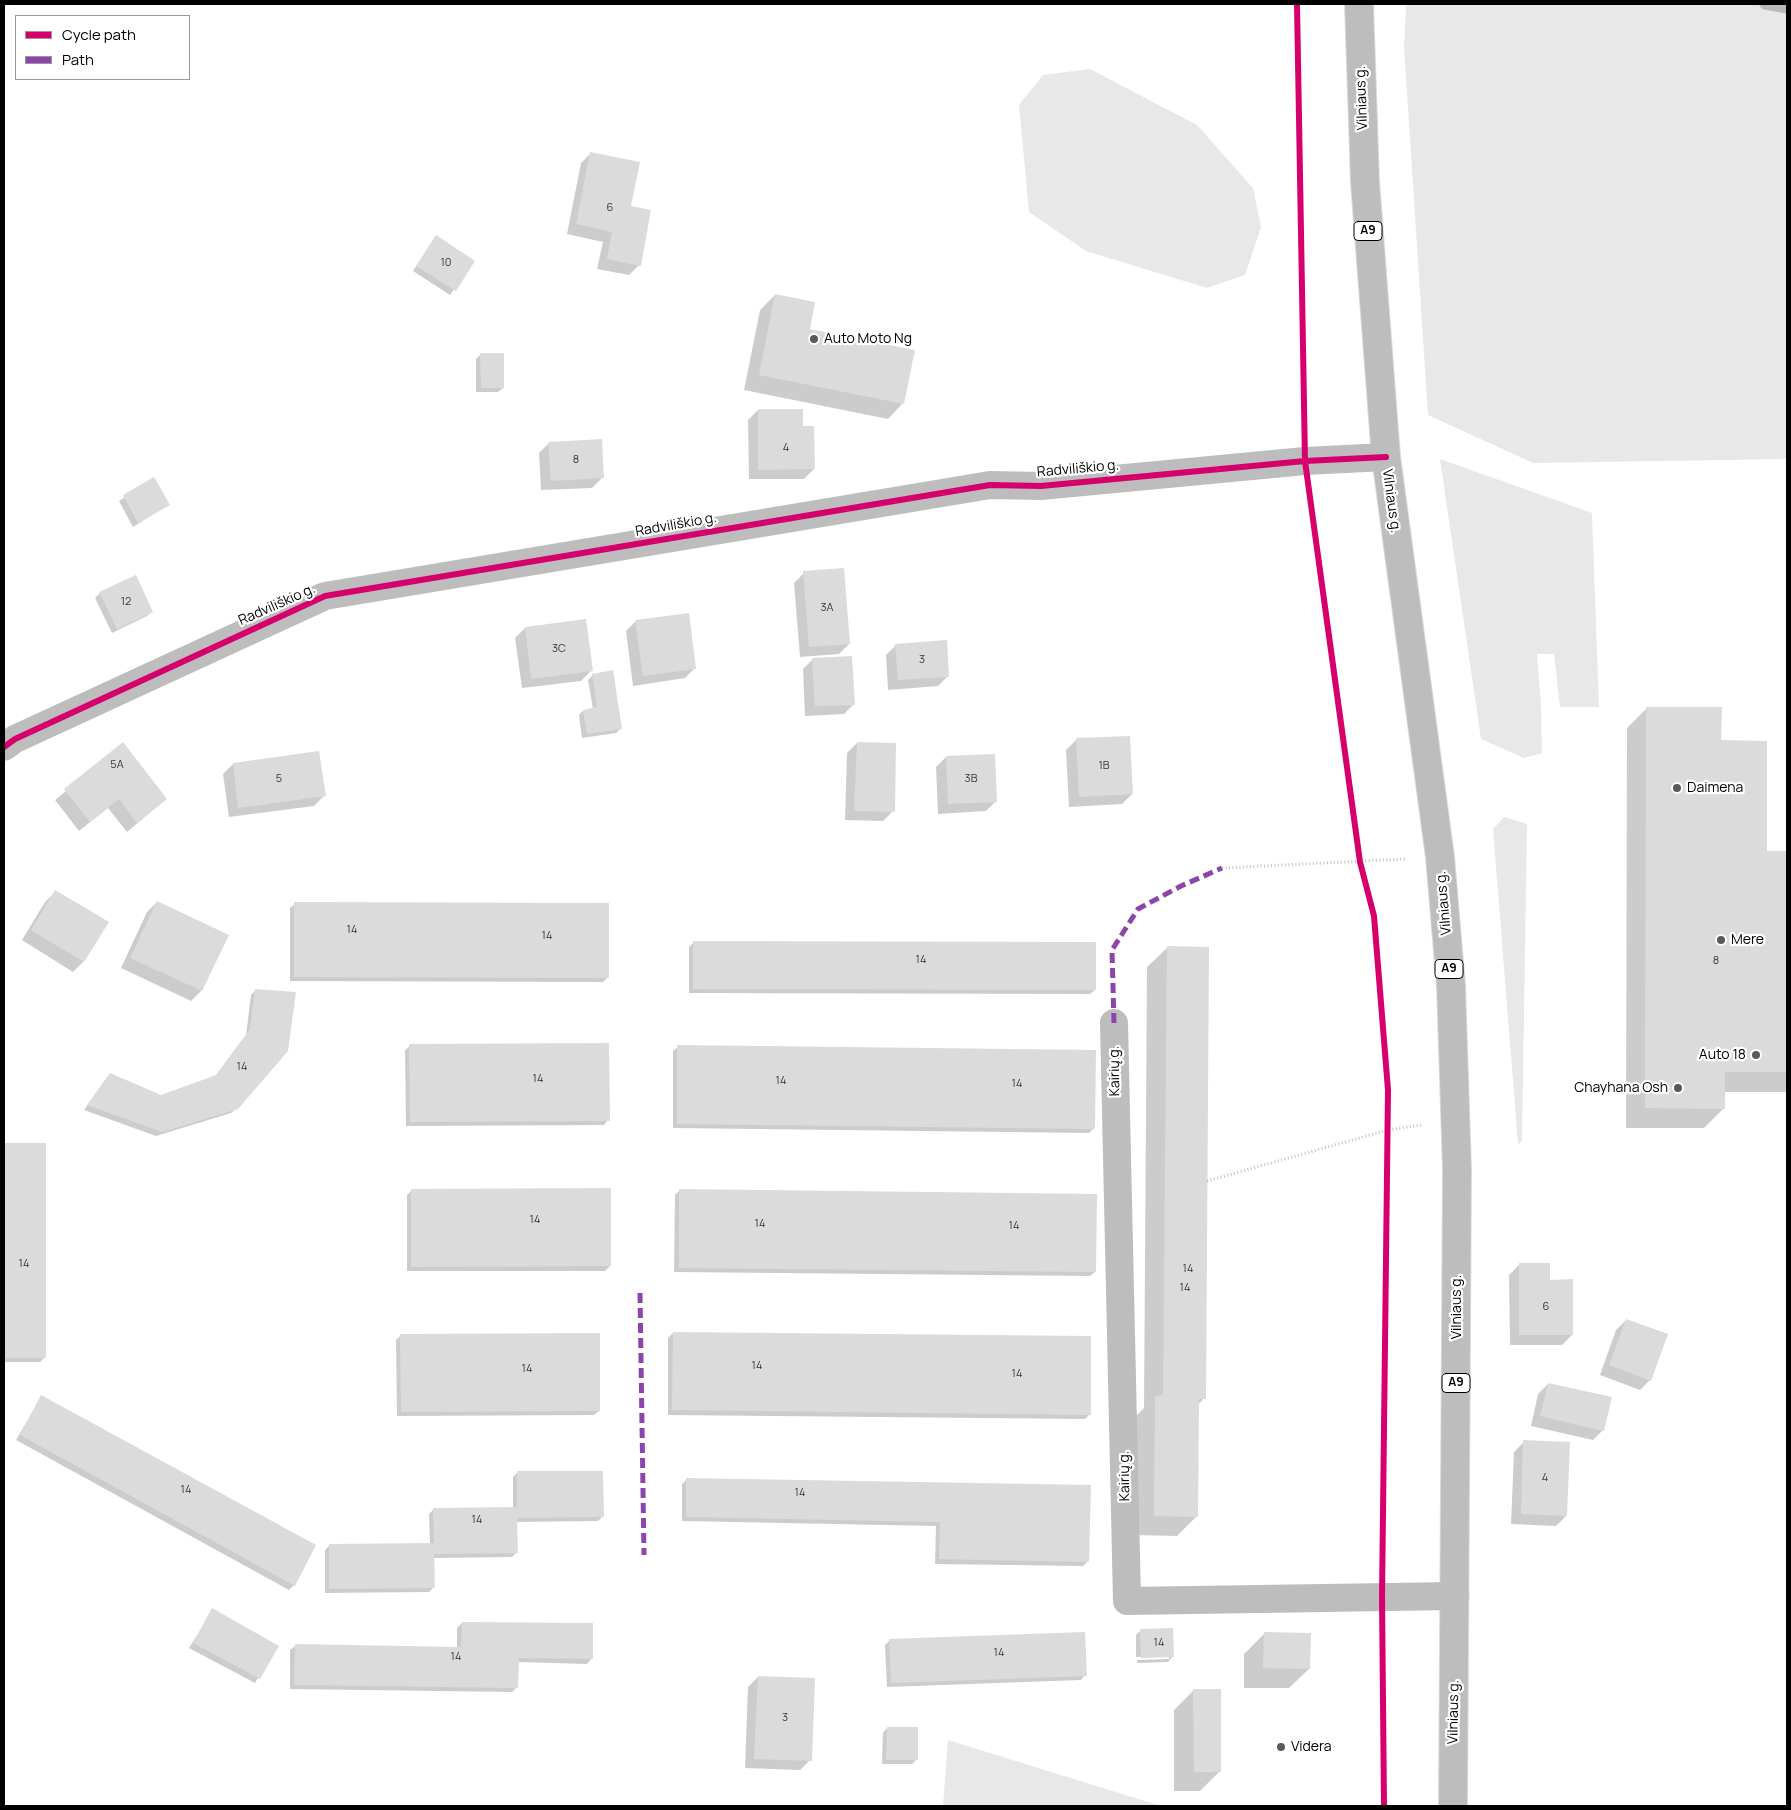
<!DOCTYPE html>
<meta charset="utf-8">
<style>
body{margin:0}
#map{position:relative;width:1791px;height:1810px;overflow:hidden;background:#fff;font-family:Manrope,sans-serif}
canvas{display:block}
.frame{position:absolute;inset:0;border:5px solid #000;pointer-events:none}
.legend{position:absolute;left:15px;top:15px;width:175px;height:65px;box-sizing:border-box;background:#fff;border:1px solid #999;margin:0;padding:6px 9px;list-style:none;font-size:15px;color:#000}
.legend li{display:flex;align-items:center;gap:10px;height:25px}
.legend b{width:25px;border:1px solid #999}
</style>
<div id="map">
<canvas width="1791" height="1810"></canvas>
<div class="frame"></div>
<ul class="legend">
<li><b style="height:6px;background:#d6006c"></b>Cycle path</li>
<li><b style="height:6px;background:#8e44ad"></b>Path</li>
</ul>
</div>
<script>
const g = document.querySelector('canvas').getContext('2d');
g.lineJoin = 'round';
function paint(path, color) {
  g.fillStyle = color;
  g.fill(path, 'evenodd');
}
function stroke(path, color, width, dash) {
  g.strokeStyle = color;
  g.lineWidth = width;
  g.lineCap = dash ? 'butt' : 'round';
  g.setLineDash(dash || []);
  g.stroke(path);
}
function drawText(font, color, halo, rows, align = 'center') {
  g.font = font + ' Manrope,sans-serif';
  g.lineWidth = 4.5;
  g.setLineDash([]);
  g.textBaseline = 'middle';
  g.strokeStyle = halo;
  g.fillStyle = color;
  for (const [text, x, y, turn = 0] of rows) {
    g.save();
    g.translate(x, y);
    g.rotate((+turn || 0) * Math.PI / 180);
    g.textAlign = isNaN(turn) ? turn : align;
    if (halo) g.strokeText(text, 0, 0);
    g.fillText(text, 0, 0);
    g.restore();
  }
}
paint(new Path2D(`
 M1406,4H1787V459L1533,463L1428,415L1404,47Z
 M1090,69L1197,125L1253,188L1261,227L1245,275L1207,288L1086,251L1029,212L1019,105L1043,75Z
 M1440,459L1592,513L1599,707H1560L1554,654H1537L1541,707L1542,753L1524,758L1481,739Z
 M1504,817L1527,824L1522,1141L1518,1144L1493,829Z
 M948,1740L1161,1806H943Z`), '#e8e8e8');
paint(new Path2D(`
 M591,153L630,207L639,265L629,275L597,269L603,242L567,234L581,163Z
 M436,236L473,261L450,295L413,271Z
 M775,295L808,330L903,403L888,419L744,390L760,310Z
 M481,354L503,388L498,392H476V359Z
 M758,410L802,427L814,469L804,479H749L748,420Z
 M549,443L602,478L592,488L541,490L539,453Z
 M153,479L168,505L133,527L119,501Z
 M804,573L849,644L839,654L800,657L794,583Z
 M100,593L151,611L147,616L112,633L95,598Z
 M636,621L695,668L685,678L633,686L626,631Z
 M525,628L591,671L581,681L522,688L515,638Z
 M896,645L948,676L938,686L888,690L886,655Z
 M813,659L854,704L844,714L805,716L803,669Z
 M593,675L621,728L616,733L582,738L579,715L583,711L593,709L588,680Z
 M1647,708L1765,852H1787V1092H1724V1108L1704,1128H1626L1627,728Z
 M1076,740L1132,794L1122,804L1069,807L1066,750Z
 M857,743L893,811L883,821L845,820L847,753Z
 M123,744L166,799L127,832L108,808L79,831L55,800Z
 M946,757L996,801L986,811L938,814L936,767Z
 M233,764L324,796L314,806L229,817L223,774Z
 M55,892L107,923L83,962L73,972L22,940L45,902Z
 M157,902L201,991L191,1001L121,968L147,912Z
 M295,904L608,977L603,982L290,981V908Z
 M694,942L1095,990L1090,994L689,993V947Z
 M1167,948L1204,1398L1198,1405L1197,1516L1177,1536L1134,1535L1135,1417L1144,1408L1147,967Z
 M255,991L294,993L237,1108L231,1113L156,1136L84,1110L106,1079L161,1096L215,1077L246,1035L251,995Z
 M410,1046L608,1120L604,1125L406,1126L405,1050Z
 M678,1047L1094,1128L1089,1133L673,1128V1051Z
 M4,1144H45V1357L40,1362H4Z
 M680,1190L1095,1272L1090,1276L674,1272L675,1195Z
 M411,1191L610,1266L605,1271H407V1195Z
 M1519,1265L1549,1281L1572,1335L1562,1345H1510L1509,1275Z
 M1626,1320L1650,1380L1640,1390L1600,1375L1616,1330Z
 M673,1333L1089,1415L1085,1419L668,1415V1338Z
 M400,1336L599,1411L594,1415L397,1416L396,1340Z
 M1548,1384L1603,1430L1593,1440L1531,1426L1538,1394Z
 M42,1396L294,1585L289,1590L16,1440Z
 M1524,1442L1566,1516L1556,1526L1511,1524L1514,1452Z
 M517,1473L602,1517L598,1521L516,1522L517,1552L512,1557L433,1558L434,1587L429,1592L325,1593V1550L329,1546L430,1545L429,1514L434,1509L513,1508V1477Z
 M687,1479L1090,1486L1088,1561L1083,1566L935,1564L936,1526L682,1521V1484Z
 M213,1610L277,1646L255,1683L189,1648Z
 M462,1623L591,1659L587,1664L518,1662L517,1687L512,1692L290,1689V1650L295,1646L457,1648V1628Z
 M1141,1630L1172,1657L1168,1662L1137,1663V1660L1169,1659V1656L1136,1657V1635Z
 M1264,1634L1309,1669L1289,1688H1244V1654Z
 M890,1640L1085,1675L1081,1680L887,1687L885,1645Z
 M758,1677L810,1760L800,1770L745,1768L748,1687Z
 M1194,1690L1220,1771L1200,1791H1174V1710Z
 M887,1728L917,1759L912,1764H882L883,1733Z`), '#0003');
stroke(new Path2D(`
 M1765,4L1787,8`), '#bababa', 11);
paint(new Path2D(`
 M590,152L640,162L631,206L651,210L641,266L607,259L612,232L576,224Z
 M436,235L475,261L456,291L416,266Z
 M775,294L815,302L810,329L915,350L904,404L759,375Z
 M480,353H504V388H481Z
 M758,409H803V426H814L815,469L758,470Z
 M602,439L604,478L551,481L548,442Z
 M154,477L170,505L138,523L123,495Z
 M844,568L850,644L809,647L803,571Z
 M136,575L153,612L117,629L99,592Z
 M689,613L696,669L643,676L635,620Z
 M586,619L593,671L531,679L525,627Z
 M947,640L949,677L898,680L895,644Z
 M852,656L855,705L815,706L812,658Z
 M613,670L622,729L587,734L583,710L597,707L592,674Z
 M1646,707H1722L1721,740L1767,741V851H1787V1072H1725V1109L1645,1108Z
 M1130,736L1133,794L1079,797L1076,738Z
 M123,742L167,799L137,823L119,799L90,822L64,789Z
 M857,742L896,743L895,812L854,811Z
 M319,751L326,796L238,808L233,763Z
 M995,754L997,802L948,804L946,756Z
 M55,890L109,922L84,962L31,930Z
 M157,901L229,935L202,991L130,958Z
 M294,902L609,903V978L294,977Z
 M693,941L1096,942V990L693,989Z
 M1167,946L1209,947L1206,1399H1199L1198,1517L1154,1516L1155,1396L1163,1395Z
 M255,989L296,992L288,1051L238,1109L162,1132L87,1105L110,1073L161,1095L216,1075L250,1029Z
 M609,1043L610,1121L410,1122L409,1044Z
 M677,1045L1096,1050L1095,1129L677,1124Z
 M4,1143H46V1358H4Z
 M611,1188V1266L411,1267V1189Z
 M679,1189L1097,1194L1096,1272L679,1268Z
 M1519,1263H1550V1280L1573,1279V1335H1519Z
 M1626,1319L1668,1334L1651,1381L1609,1365Z
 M673,1332L1091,1336V1415L672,1410Z
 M600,1333V1411L401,1412L400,1334Z
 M1548,1383L1612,1397L1604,1431L1540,1416Z
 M41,1395L316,1545L295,1586L20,1435Z
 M1523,1440L1570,1442L1567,1516L1521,1514Z
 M517,1471H603L604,1517L517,1518L518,1553L434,1554L435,1588L329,1589V1544L434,1543L433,1508L517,1507Z
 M686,1478L1091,1485L1089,1562L939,1559L940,1522L686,1517Z
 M212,1608L279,1646L260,1679L193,1643Z
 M462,1622L593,1623V1659L519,1658L518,1688L294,1685L295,1644L461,1647Z
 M1173,1628L1174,1657L1141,1658L1140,1629Z
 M1085,1632L1087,1676L891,1683L889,1639Z
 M1264,1632L1311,1633L1310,1669L1263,1668Z
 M758,1676L815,1678L812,1761L754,1759Z
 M1193,1689H1221V1772H1194Z
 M887,1727H918V1760H886Z`), '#dbdbdb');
const trunk = new Path2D(`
 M1359,4L1365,182L1386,457L1440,857L1451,986L1457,1170L1453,1806`);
stroke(trunk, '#dbdbdb', 30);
stroke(new Path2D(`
 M1222,868L1405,859
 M1207,1181L1388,1130L1421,1125`), '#c2c2c2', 3, [1, 2.5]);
stroke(new Path2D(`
 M4,747L15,739L325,596L990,485L1041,486L1305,461L1386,457
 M1114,1023L1127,1601L1455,1596`), '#bdbdbd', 28);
stroke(trunk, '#bdbdbd', 28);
stroke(new Path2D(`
 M1114,1023L1112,950L1138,909L1181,886L1222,868
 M640,1293L644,1555`), '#8e44ad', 5, [10, 5]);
stroke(new Path2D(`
 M1297,4L1305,461L1360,862L1374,916L1388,1090L1382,1597L1384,1806
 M4,747L15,739L325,596L990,485L1041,486L1305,461L1386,457`), '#d6006c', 6);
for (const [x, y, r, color] of [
 [814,339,5,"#595959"],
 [1677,788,5,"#595959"],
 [1721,940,5,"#595959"],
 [1756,1055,5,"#595959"],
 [1678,1088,5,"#595959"],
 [1281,1747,5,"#595959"]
]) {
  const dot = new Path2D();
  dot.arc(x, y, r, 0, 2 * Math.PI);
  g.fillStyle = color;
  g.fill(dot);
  stroke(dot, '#fff', 2);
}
drawText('11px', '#373737', null, [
 ["6",610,208],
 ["10",446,263],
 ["4",786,448],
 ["8",576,460],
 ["12",126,602],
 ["3A",827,608],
 ["3C",559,649],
 ["3",922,660],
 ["5A",117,765],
 ["1B",1104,766],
 ["5",279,779],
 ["3B",971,779],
 ["14",352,930],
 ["14",547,936],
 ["14",921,960],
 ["8",1716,961],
 ["14",242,1067],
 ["14",538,1079],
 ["14",781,1081],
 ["14",1017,1084],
 ["14",535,1220],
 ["14",760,1224],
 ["14",1014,1226],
 ["14",24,1264],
 ["14",1188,1269],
 ["14",1185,1288],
 ["6",1546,1307],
 ["14",757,1366],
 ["14",527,1369],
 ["14",1017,1374],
 ["4",1545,1478],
 ["14",186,1490],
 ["14",800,1493],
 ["14",477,1520],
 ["14",1159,1643],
 ["14",999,1653],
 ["14",456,1657],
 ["3",785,1718]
]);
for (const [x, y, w] of [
 [1368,231,28],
 [1449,969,28],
 [1456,1383,28]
]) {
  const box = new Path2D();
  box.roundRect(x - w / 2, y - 9.5, w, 19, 4);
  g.fillStyle = '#fff';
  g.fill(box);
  stroke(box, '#000', 1);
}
drawText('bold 12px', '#000', null, [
 ["A9",1368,231],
 ["A9",1449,969],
 ["A9",1456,1383]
]);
drawText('14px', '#000', '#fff', [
 ["Vilniaus g.",1362,98,-92],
 ["Radviliškio g.",1078,469,-5],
 ["Vilniaus g.",1391,501,82],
 ["Radviliškio g.",676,525,-10],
 ["Radviliškio g.",277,605,-24],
 ["Vilniaus g.",1444,903,-95],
 ["Kairių g.",1115,1071,-91],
 ["Vilniaus g.",1457,1307,-90],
 ["Kairių g.",1125,1476,-91],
 ["Vilniaus g.",1454,1712,-89]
]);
drawText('14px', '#000', '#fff', [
 ["Auto Moto Ng",824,339],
 ["Daimena",1687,788],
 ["Mere",1731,940],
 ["Auto 18",1746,1055,"right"],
 ["Chayhana Osh",1668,1088,"right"],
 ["Videra",1291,1747]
], 'left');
</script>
